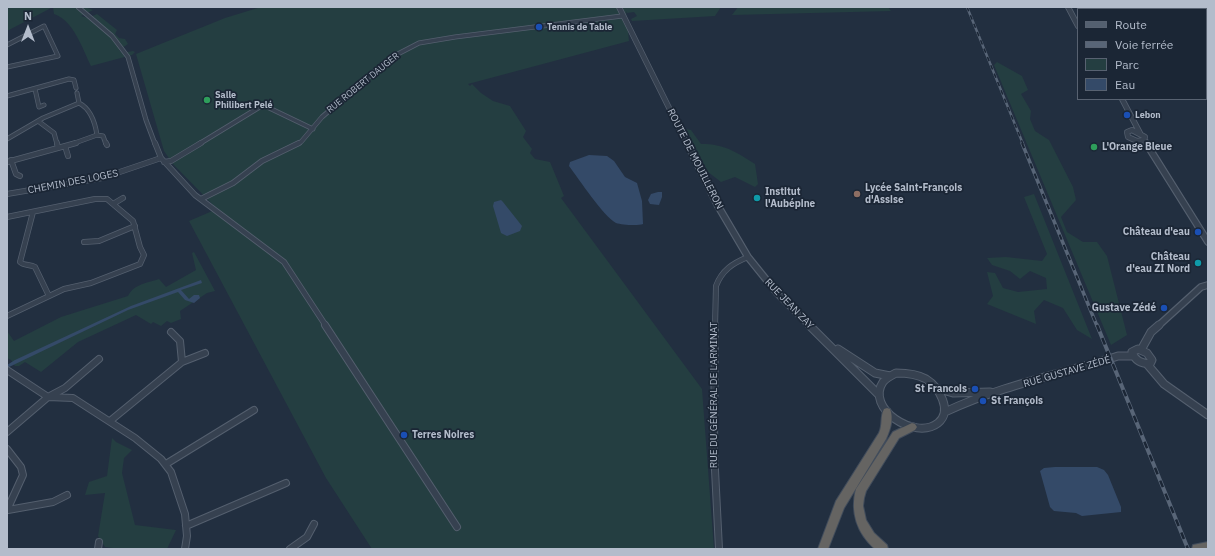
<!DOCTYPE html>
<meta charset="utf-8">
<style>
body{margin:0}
#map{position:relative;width:1215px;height:556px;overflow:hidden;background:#222f40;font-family:"IBM Plex Sans",sans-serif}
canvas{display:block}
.frame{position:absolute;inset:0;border:8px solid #b3bccb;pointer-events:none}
.legend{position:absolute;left:1077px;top:8px;width:130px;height:92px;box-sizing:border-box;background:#1b2635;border:1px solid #586271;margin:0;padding:5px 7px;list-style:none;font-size:12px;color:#b3bccb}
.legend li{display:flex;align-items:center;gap:8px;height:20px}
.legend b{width:20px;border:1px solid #586271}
.north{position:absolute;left:8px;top:8px;width:40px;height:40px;-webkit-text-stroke:3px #1b2635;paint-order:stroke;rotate:0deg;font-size:11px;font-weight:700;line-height:16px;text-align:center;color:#b3bccb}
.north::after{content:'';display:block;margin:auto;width:14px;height:18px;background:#b3bccb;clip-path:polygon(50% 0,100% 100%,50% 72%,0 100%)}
</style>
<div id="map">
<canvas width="1215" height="556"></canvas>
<div class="frame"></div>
<ul class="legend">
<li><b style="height:5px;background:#546070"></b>Route</li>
<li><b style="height:5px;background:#586577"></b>Voie ferrée</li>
<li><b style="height:11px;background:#243e41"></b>Parc</li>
<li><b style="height:11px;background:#344a68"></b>Eau</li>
</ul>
<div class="north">N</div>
</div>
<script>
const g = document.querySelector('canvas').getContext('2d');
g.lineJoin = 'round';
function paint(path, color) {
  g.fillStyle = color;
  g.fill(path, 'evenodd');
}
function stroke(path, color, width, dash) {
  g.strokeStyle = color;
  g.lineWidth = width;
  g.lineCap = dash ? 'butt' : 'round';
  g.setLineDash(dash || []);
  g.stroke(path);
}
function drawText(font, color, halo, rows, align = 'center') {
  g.font = font + ' "IBM Plex Sans",sans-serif';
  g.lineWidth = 3.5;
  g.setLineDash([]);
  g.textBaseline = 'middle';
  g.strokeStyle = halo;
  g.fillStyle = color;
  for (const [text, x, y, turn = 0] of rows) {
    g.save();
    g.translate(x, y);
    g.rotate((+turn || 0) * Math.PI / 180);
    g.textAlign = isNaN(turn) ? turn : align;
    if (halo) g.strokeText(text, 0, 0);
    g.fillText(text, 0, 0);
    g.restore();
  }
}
paint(new Path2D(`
 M7,7H85L93,10L81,16L88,18L97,14L117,30L115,34L119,38L125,39L128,44L119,50L122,53L133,51L135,52L132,55L91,66C82,48 74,21 54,14L53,7L7,31Z
 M261,7H721L715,16L632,21L631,19L637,16L634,12L627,13L626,11L629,41L468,84L470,86L472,84L481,93L493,101L510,106L526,131L523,137L532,149L530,153L535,159L550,162L564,196L561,198L702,389L714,549H372L326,478L189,221L217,209L173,164L164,151L136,54L225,18Z
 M738,7H888L891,11L732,15Z
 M997,62L1022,76L1028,90L1021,94L1031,111L1030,119L1035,131L1049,140L1073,187L1076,200L1061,217L1067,232L1083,242H1097L1107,256L1127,335L1111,345L994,65Z
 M686,129L691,130L701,144C725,144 736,152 755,164L758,184L755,187L735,177L721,182L708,172Z
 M1034,194L1092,339L1077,330L1063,308L1044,300L1034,311L1036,324L987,304L993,296L987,272L995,273L1003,288L1018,292L1047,289L1046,278L1030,271L1020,279L1010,271L992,265L987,258L1006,257L1042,261L1047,254L1024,197Z
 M194,252L215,291L207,293L180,311L181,319L171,323L167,321L161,326L153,322L151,324L136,315L78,342L41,372L25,362L19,366H15L11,360L7,358V331L14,341L61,317L128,296C134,284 147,283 159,279L166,287L196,270L192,253Z
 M112,438L116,442L132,450L124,458L122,473L135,525L176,530L167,549H120L105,547L98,536L105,493L85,495L89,482L107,476Z`), '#243e41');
paint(new Path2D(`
 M589,155L607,156L614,161L625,177L637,183L642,201L643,224C638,226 622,225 616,223C603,216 579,179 569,166L570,162Z
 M658,192H662V197L659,205L650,204L648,200L651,194Z
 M501,200L503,202L522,226L520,231L507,236L501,233L493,206L494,202Z
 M201,280L202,283L181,290L189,299L194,295H199L200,298L194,303L185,300L178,292L128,310L7,368V365L15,360L131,306Z
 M1055,467H1097L1104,470L1108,475L1121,507V512L1082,516L1076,513L1054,511L1050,507L1040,471L1044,468Z`), '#344a68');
const minorFar2 = new Path2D(`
 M78,7L112,36L128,57L146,120L155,144
 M7,45L44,26L58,56L7,67
 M1206,51H1208
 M35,89L39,107L44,105
 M77,93L79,103
 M7,96L69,79L74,80L76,88
 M38,121L54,133L57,144
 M97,135L103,136L106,144
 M7,139L43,118L79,103C91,109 95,122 97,135L72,144
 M199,144L263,105L313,129
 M297,144L301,142L322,117L392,57L419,43L455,37L622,16`);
const minorFar1 = new Path2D(`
 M57,143L58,148
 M106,143L107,145
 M155,143L161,158L195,195L284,262L326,326
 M65,146L68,156
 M11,160L16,174L20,176
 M7,162L76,143
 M164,162L171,161L201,143
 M7,194L102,178L161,158
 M201,199L233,183L262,161L299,143
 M113,204L123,198
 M33,212L20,262C24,266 30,264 35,267L49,296
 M7,217L95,199H107L133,221L140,247L144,255L140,264L91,283L64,289L7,316
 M84,242L99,241L135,226
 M715,326L716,286C722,270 733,263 748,257`);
const minor = new Path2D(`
 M325,325L457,527
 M715,325L714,450L719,549
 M171,332L180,341L182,362
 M7,370L48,397L73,398L135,438L161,459L171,472L185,514L187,536L185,549
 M110,421L182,362L205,353
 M7,432L48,397L65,388L99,359
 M7,449L21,467L23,475L7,510
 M166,464L254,410
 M8,510L53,502L67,495
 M186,526L286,483
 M98,549L99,542
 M290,549L307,537L314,524`);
const tertiaryFar2 = new Path2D(`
 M619,7L687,144
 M1068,7L1078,26
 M1122,99L1140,133
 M1132,130L1145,137L1144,140L1137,141L1128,137L1127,132Z
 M1144,140L1146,144`);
const tertiaryFar1 = new Path2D(`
 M687,143L718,206L748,257L777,293L810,326
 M1146,143L1208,242
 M1158,326L1201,287L1208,285`);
const tertiary = new Path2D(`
 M809,325L879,395
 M838,349L875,373L890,376
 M1138,349L1147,353L1152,360L1150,364C1141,363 1135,361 1132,352Z
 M1141,350L1151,332L1159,325
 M1147,364L1164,384L1208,415
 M896,373C906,373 917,374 926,379C939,387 953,411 938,423C915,441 865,408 883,382C886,378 892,375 896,373Z
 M936,388L953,393L990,392
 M945,412C1000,386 1060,374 1118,356H1132`);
const primary = new Path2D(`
 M1181,7H1187L1189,9H1183Z
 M1206,26L1208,27V32L1206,31Z`);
const trunk = new Path2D(`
 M887,408L890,409C894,418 890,430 886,439L844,508L828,549H818L836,501L879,433C883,425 880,417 884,409Z
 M912,423L915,424L917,427L915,430L899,438L866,491L864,498L863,506L866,520L874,533L887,545L888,549H875C857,533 850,512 856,489L893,432Z
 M1208,542V549H1192L1193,545Z`);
stroke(minorFar2, '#545f6e', 5);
stroke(minorFar1, '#545f6e', 6);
stroke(minor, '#545f6e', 8);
stroke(tertiaryFar2, '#545f6e', 6);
stroke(tertiaryFar1, '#545f6e', 8);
stroke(tertiary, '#545f6e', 9);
stroke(primary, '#404a59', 2);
stroke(trunk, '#414c5b', 2);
stroke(minorFar2, '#364150', 3.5);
stroke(minorFar1, '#364150', 4.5);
stroke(minor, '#364150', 6);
stroke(tertiaryFar2, '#364150', 4.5);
stroke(tertiaryFar1, '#364150', 5.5);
stroke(tertiary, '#364150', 7);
paint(primary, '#546070');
paint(trunk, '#656462');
const railFar2 = new Path2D(`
 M967,7L1023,144`);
const railFar1 = new Path2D(`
 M1022,143L1097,326`);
const rail = new Path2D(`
 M1097,325L1188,549`);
stroke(railFar2, '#586577', 2.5);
stroke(railFar1, '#586577', 3.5);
stroke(rail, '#586577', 4);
stroke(railFar2, '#1b2635', 1.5, [4.5]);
stroke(railFar1, '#1b2635', 2, [5.5]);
stroke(rail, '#1b2635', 2.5, [7]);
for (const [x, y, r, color] of [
 [539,27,4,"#1a4fb4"],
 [207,100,4,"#2e9e5b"],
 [1127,115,4,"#1a4fb4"],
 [1094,147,4,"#2e9e5b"],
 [857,194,4,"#8d6e63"],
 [757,198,4,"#0f9aa8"],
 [1198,232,4,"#1a4fb4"],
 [1198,263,4,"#0f9aa8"],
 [1164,308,4,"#1a4fb4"],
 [975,389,4,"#1a4fb4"],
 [983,401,4,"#1a4fb4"],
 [404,435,4,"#1a4fb4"]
]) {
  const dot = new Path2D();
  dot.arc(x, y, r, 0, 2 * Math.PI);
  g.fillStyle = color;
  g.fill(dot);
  stroke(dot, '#1b2635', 1.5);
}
drawText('bold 9px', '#b3bccb', '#1b2635', [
 ["Tennis de Table",547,27],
 ["Salle",215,95],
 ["Philibert Pelé",215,105],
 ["Lebon",1135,115]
], 'left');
drawText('9px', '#b3bccb', '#1b2635', [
 ["RUE ROBERT DAUGER",363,83,-39]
]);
drawText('bold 10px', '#b3bccb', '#1b2635', [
 ["L'Orange Bleue",1102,147],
 ["Lycée Saint-François",865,188],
 ["d'Assise",865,200],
 ["Institut",765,192],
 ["l'Aubépine",765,204],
 ["Château d'eau",1190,232,"right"],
 ["Château",1190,257,"right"],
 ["d'eau ZI Nord",1190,269,"right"],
 ["Gustave Zédé",1156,308,"right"],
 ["St Francois",967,389,"right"],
 ["St François",991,401],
 ["Terres Noires",412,435]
], 'left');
drawText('10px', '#b3bccb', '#1b2635', [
 ["ROUTE DE MOUILLERON",695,159,63],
 ["CHEMIN DES LOGES",73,182,-11],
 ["RUE JEAN ZAY",789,304,46],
 ["RUE GUSTAVE ZÉDÉ",1067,372,-16],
 ["RUE DU GÉNÉRAL DE LARMINAT",714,395,-90]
]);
</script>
